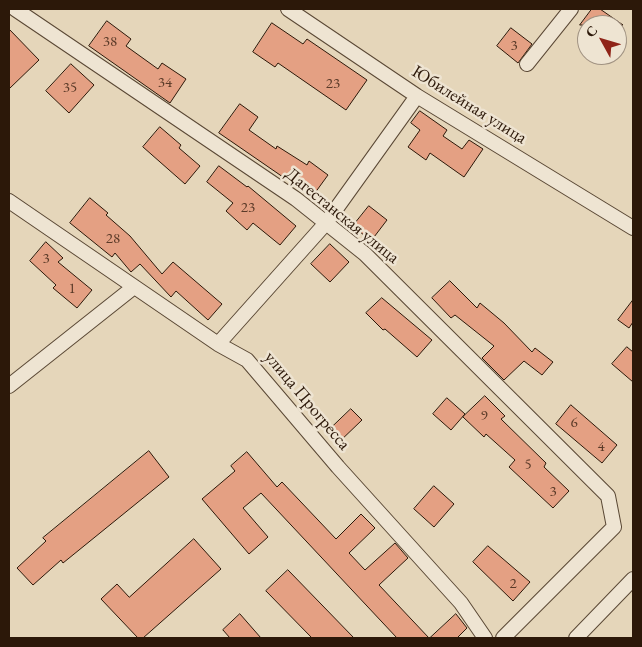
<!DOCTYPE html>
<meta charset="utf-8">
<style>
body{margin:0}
#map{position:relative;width:642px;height:647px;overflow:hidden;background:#e5d6ba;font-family:"EB Garamond",serif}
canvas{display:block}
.frame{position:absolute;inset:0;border:10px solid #2c1809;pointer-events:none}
.north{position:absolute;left:577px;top:15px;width:50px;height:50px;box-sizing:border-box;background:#eee4d2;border:1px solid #a09282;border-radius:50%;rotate:309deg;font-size:14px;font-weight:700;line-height:20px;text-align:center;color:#2c1809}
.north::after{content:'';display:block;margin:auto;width:18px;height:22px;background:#8f2418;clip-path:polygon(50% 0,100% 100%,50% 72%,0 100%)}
</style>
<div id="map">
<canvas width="642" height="647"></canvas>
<div class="frame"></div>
<div class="north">С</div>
</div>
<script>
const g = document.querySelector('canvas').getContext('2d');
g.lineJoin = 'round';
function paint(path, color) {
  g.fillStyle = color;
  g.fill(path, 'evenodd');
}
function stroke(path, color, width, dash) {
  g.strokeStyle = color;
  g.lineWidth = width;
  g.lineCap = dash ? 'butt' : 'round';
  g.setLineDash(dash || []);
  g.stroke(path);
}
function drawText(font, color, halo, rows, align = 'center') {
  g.font = font + ' "EB Garamond",serif';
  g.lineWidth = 5;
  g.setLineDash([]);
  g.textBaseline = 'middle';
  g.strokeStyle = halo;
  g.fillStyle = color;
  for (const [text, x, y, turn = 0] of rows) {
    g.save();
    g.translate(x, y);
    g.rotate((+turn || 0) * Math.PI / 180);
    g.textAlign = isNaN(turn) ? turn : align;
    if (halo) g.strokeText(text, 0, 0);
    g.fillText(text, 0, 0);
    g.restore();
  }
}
const building = new Path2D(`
 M592,9H600L623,25H580Z
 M107,21L131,39L126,46L158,69L162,63L186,79L170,103L89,46Z
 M272,23L303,44L307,39L367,80L346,110L278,63L275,67L253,52Z
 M511,28L532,44L518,63L497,46Z
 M9,29L39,60L9,89Z
 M71,64L94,85L69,113L46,91Z
 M240,104L258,117L249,130L276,149L277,146L307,165L309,161L328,175L312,197L219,133Z
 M420,111L447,130L443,136L462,149L469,140L483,149L464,177L430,153L426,160L408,147L420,130L411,123Z
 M160,127L181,145L179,148L200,166L185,184L143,147Z
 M219,166L247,187L248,186L296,226L280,245L253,223L247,230L226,211L233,203L207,182Z
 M90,198L108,213L106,215L130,236L162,274L173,262L222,304L208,320L176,291L171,297L140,264L131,272L115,253L112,257L70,223Z
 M369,206L387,220L371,241L353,226Z
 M46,242L63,258L58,262L92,290L77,308L53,288L56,285L30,261Z
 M330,244L349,262L330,282L311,264Z
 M450,281L477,308L480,303L504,323L532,352L535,348L553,362L542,375L524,361L504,380L482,358L494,346L455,315L451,318L432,298Z
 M382,298L432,340L417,357L385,329L383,330L366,313Z
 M633,300V322L629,328L618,320Z
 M627,347L633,352V382L612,364Z
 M485,396L505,416L501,419L546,463L544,467L569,491L553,508L509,467L515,460L486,434L484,437L463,417Z
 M447,398L465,414L451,430L433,414Z
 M571,405L617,445L602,463L556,424Z
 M351,409L362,420L337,444L326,433Z
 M149,451L169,477L63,563L61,560L33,585L17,568L46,541L43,538Z
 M247,452L277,487L282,482L336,539L361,514L375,528L349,553L365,570L395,543L408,558L379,585L429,638H397L261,493L243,508L268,537L249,554L202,499L235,471L231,466Z
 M434,486L454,504L434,527L414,509Z
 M194,539L221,569L143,638H138L101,599L117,584L129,597Z
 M488,546L530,582L513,601L473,562Z
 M288,570L354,638H312L266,591Z
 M240,614L261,638H230L223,630Z
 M456,614L467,628L457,638H430Z`);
paint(building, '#e4a083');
stroke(building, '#2c1809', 1);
const minor = new Path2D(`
 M15,9L296,199L365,254L608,496L614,527L503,638
 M288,9L417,96L633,228
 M527,64L571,9
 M9,201L218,344L247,360L338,467L461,603L485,638
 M218,344L326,223L417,96
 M9,386L134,287
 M576,638L633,579`);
stroke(minor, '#5a4835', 16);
stroke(minor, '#eee4d2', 14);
drawText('15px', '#5a3a28', null, [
 ["38",110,42],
 ["3",514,46],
 ["34",165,83],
 ["23",333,84],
 ["35",70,88],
 ["23",248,208],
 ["28",113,239],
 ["3",46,259],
 ["1",72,289],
 ["9",484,416],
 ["6",574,423],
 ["4",601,447],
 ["5",528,465],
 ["3",553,492],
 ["2",513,584]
]);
drawText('18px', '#2c1809', '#eee4d2', [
 ["Юбилейная улица",469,105,32],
 ["Дагестанская улица",342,216,39],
 ["улица Прогресса",307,401,50]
]);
</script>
